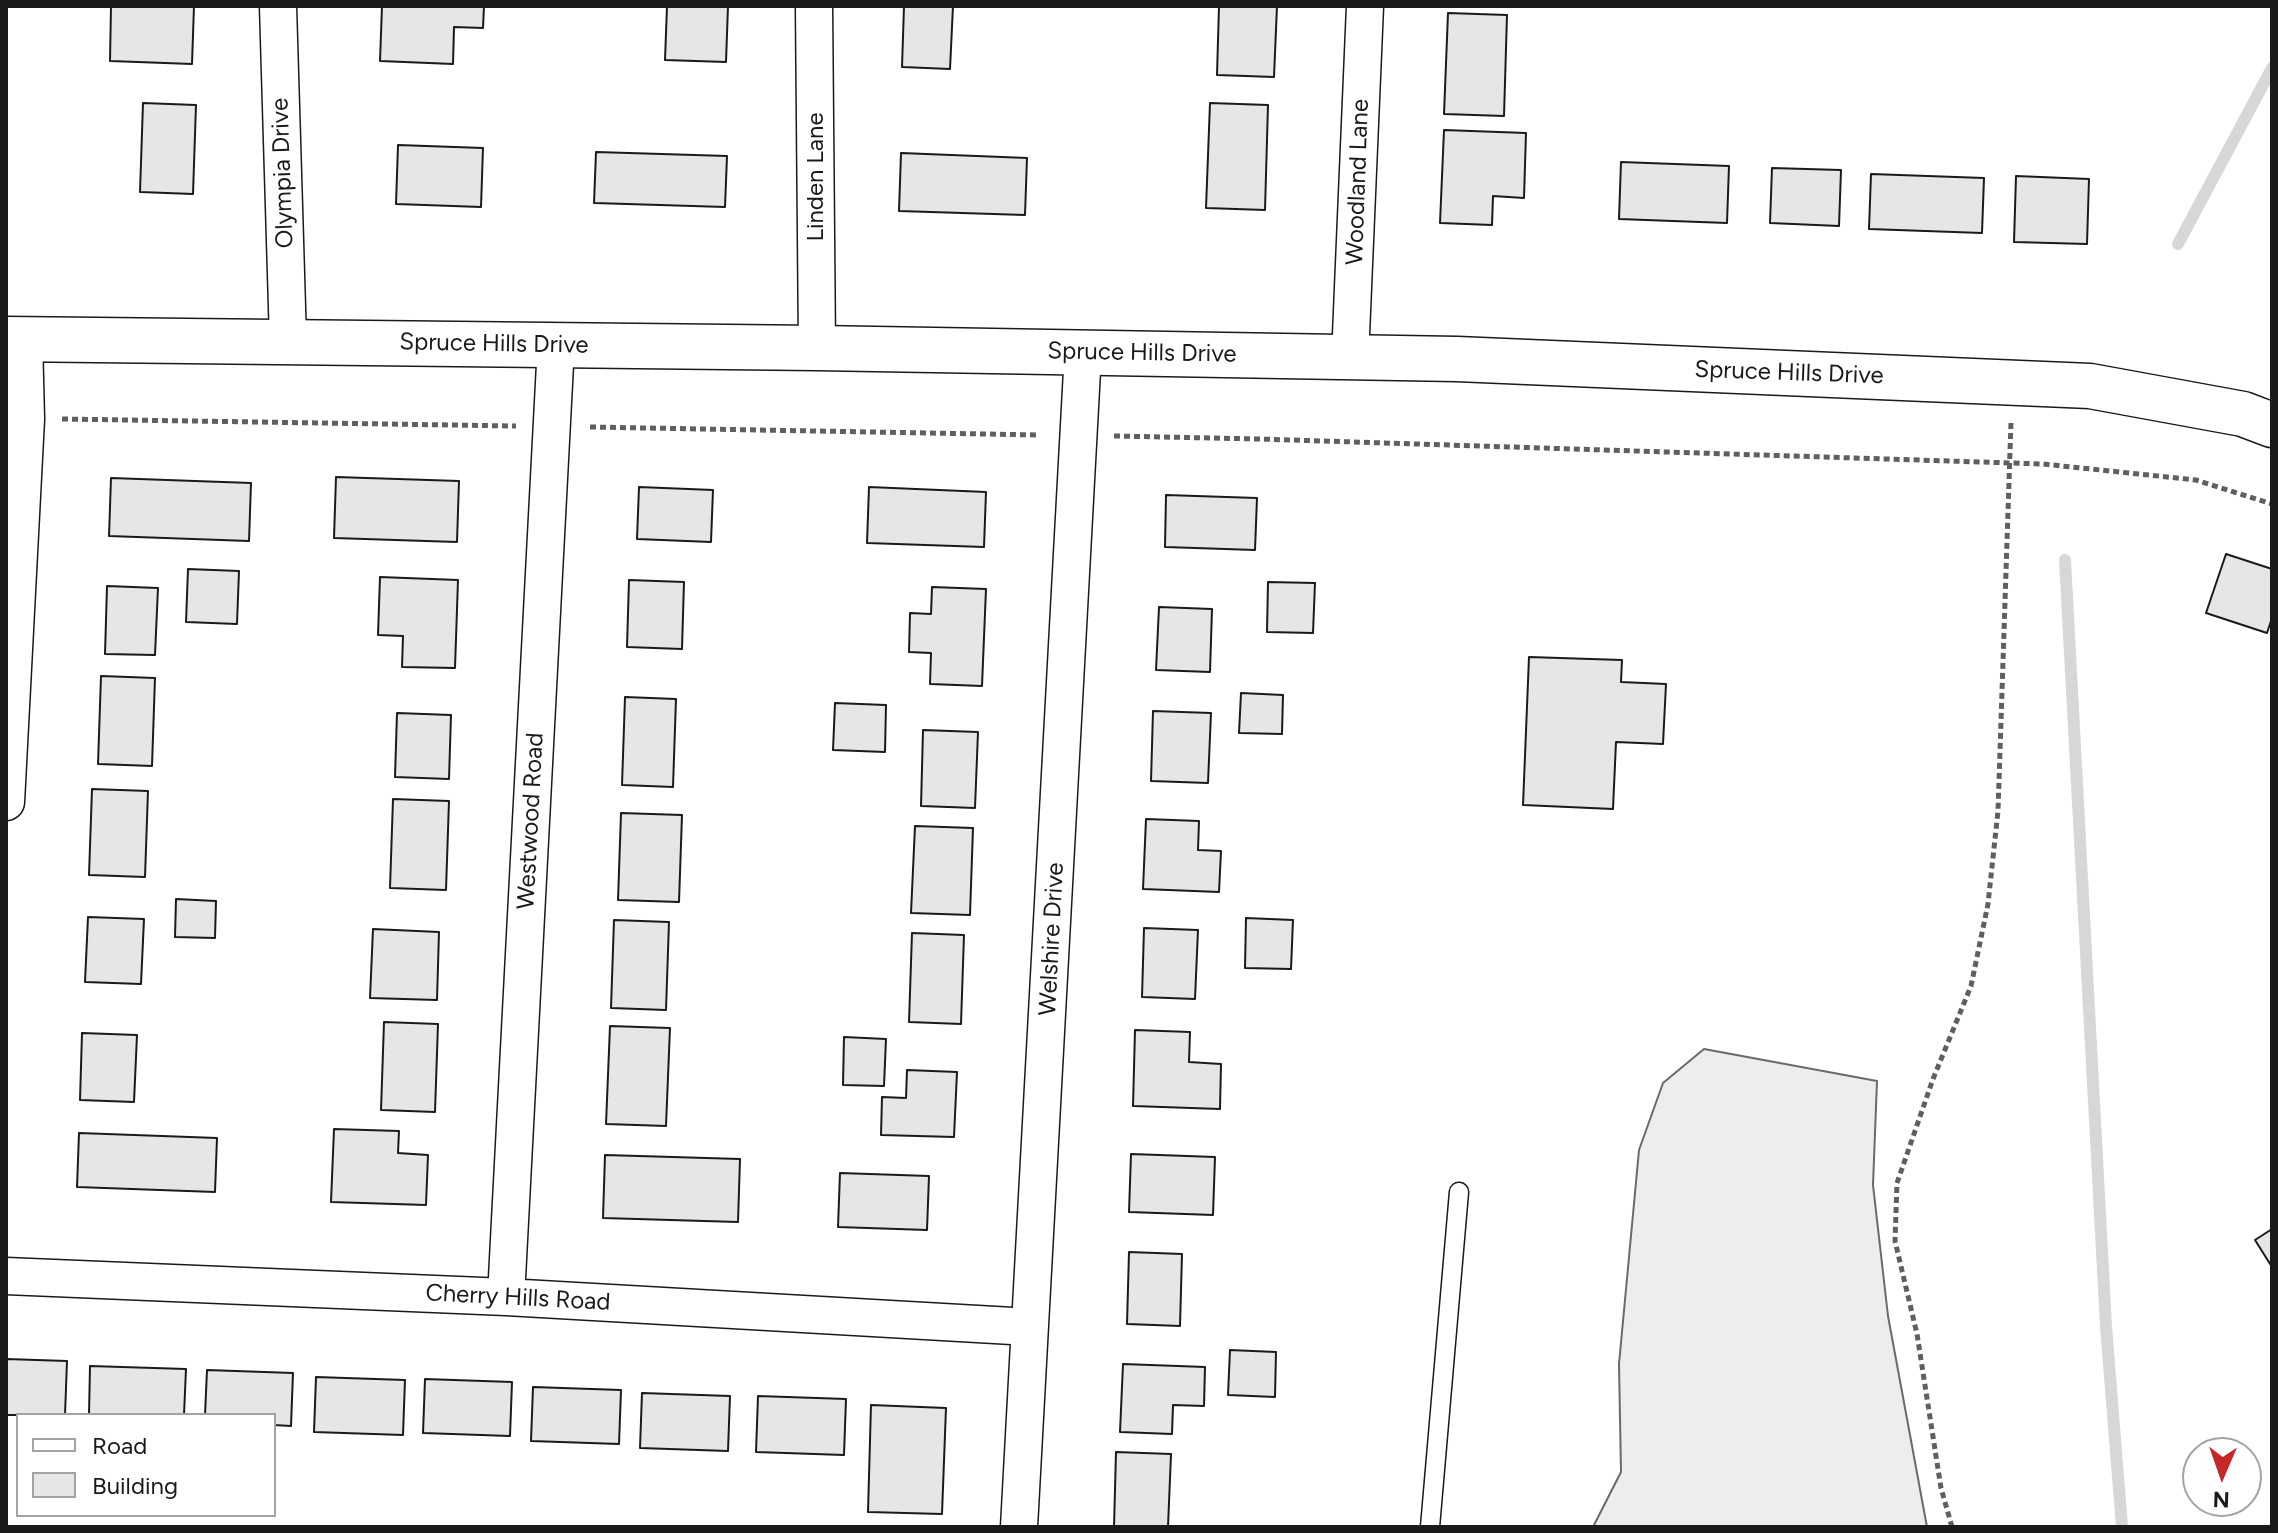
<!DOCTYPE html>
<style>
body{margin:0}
#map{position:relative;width:2278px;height:1533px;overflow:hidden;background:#fff;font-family:Figtree,sans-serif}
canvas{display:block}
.frame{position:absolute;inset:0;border:8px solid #1a1a1a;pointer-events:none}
.legend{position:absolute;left:16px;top:1413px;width:260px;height:104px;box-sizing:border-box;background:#fff;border:2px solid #a3a3a3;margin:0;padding:10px 14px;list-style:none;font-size:24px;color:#1a1a1a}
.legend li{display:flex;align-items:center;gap:16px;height:40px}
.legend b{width:40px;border:2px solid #a3a3a3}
.north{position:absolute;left:2182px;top:1437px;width:80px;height:80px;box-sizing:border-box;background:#fff;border:2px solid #a3a3a3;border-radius:50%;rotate:182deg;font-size:22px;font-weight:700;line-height:32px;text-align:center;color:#1a1a1a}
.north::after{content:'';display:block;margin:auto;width:28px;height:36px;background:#c62828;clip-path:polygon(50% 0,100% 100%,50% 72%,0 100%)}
</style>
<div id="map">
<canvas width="2278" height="1533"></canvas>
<div class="frame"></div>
<ul class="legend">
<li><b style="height:10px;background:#fff"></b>Road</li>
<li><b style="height:22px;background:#e6e6e6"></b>Building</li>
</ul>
<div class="north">N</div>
</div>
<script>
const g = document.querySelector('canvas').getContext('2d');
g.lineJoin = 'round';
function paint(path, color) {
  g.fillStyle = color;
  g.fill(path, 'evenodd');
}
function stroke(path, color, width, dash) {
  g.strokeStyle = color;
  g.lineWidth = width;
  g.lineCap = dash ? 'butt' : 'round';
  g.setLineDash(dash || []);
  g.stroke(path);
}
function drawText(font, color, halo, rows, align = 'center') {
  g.font = font + ' Figtree,sans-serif';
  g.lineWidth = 6;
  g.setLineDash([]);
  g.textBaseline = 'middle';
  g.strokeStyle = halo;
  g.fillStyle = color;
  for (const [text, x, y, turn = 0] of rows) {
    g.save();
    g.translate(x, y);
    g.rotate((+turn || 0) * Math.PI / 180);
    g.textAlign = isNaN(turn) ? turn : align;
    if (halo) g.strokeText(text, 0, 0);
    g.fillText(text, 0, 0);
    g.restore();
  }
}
const built = new Path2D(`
 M1704,1049L1877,1081L1873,1185L1888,1316L1927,1527H1593L1621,1472L1619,1364L1639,1150L1663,1083Z`);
paint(built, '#ededed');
stroke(built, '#6a6a6a', 2);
stroke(new Path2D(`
 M2178,244L2272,68
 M2065,560L2106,1326L2122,1527`), '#d7d7d7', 12);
const building = new Path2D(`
 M111,6H194L192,64L110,61Z
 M382,6H484L483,28L454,27L453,64L380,61Z
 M667,6H728L726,62L665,60Z
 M904,6H953L950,69L902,67Z
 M1219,6H1277L1274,77L1217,75Z
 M1448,13L1507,15L1504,116L1444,114Z
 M143,103L196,105L193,194L140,192Z
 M1210,103L1268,105L1265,210L1206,208Z
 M1444,130L1526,133L1524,198L1493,196L1492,225L1440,223Z
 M398,145L483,148L481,207L396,204Z
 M596,152L727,156L725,207L594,203Z
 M901,153L1027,158L1025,215L899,211Z
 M1621,162L1729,166L1727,223L1619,219Z
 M1772,168L1841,170L1839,226L1770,223Z
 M1871,174L1984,178L1982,233L1869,229Z
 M2016,176L2089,179L2087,244L2014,242Z
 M336,477L459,481L457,542L334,538Z
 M111,478L251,483L249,541L109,536Z
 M639,487L713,490L711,542L637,539Z
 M869,487L986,492L984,547L867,543Z
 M1166,495L1257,498L1255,550L1165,547Z
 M2226,554L2272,569V618L2267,633L2206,613Z
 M188,569L239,571L237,624L186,622Z
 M380,577L458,580L455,668L402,667L403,636L378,635Z
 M629,580L684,582L682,649L627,647Z
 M1268,582L1315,583L1313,633L1267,632Z
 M107,586L158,588L155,655L105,654Z
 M932,587L986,589L982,686L930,684L931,653L909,652L910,613L931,614Z
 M1159,607L1212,609L1210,672L1156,670Z
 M1529,657L1622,660L1621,682L1666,684L1663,744L1616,742L1613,809L1523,805Z
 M101,676L155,678L152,766L98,764Z
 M1241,693L1283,695L1282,734L1239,733Z
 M625,697L676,699L673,787L622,785Z
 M835,703L886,705L885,752L833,750Z
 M1153,711L1211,713L1208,783L1151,781Z
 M397,713L451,715L449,779L395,777Z
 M923,730L978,732L975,808L921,806Z
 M92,789L148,791L145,877L89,875Z
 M393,799L449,801L446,890L390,888Z
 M621,813L682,815L679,902L618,900Z
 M1146,819L1199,821L1198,850L1221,851L1219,892L1143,889Z
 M915,826L973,828L970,915L911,913Z
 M176,899L216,901L215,938L175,937Z
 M88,917L144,919L141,984L85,982Z
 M1246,918L1293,920L1291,969L1245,968Z
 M614,920L669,922L666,1010L611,1008Z
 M1144,928L1198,930L1195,999L1142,997Z
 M373,929L439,932L437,1000L370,998Z
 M912,933L964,935L961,1024L909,1022Z
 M384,1022L438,1024L435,1112L381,1110Z
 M610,1026L670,1028L666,1126L606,1124Z
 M1135,1030L1190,1032L1189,1062L1221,1064L1220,1109L1133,1106Z
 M82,1033L137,1035L134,1102L80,1100Z
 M844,1037L886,1039L884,1086L843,1085Z
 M907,1070L957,1072L954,1137L881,1135L882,1097L906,1098Z
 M334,1129L399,1131L398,1153L428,1155L426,1205L331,1202Z
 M79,1133L217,1138L215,1192L77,1187Z
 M1131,1154L1215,1157L1213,1215L1129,1212Z
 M605,1155L740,1159L738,1222L603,1218Z
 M840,1173L929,1176L927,1230L838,1227Z
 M2272,1229V1267L2255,1240Z
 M1129,1252L1182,1254L1180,1326L1127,1324Z
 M1230,1350L1276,1352L1275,1397L1228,1395Z
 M6,1359L67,1361L65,1415H6Z
 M1123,1364L1205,1367L1204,1406L1173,1405L1172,1434L1120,1432Z
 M90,1366L186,1369L184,1415H89Z
 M207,1370L293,1373L291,1426L274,1425V1415H205Z
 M316,1377L405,1380L403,1435L314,1432Z
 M425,1379L512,1382L510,1436L423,1433Z
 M533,1387L621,1390L619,1444L531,1441Z
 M642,1393L730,1396L728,1451L640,1448Z
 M758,1396L846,1399L844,1455L756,1452Z
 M871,1405L946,1408L942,1514L868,1512Z
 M1116,1452L1171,1454L1168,1527H1114Z`);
paint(building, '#e6e6e6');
stroke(building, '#1a1a1a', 2);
const service = new Path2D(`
 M1430,1527L1459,1192`);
const minor = new Path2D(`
 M278,6L288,341
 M814,6L817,348
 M1350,358L1365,6
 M6,802L26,419L24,339
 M6,1276L506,1297L1030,1327
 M506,1297L556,345
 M1019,1527L1083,352`);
const secondary = new Path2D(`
 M6,339L817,348L1457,359L2090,386L2243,414L2272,425`);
stroke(service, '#1a1a1a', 21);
stroke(minor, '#1a1a1a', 39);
stroke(secondary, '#1a1a1a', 47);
stroke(new Path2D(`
 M62,419L516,426
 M590,427L1040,435
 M1114,436L1260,439L2043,464L2196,480L2272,504
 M1952,1527L1941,1488L1917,1334L1895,1241L1897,1183L1933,1079L1971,986L1988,904L1998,811L2011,422`), '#5f5f5f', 5, [6, 4]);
stroke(service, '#fff', 18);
stroke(minor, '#fff', 36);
stroke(secondary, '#fff', 44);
drawText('24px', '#1a1a1a', '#fff', [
 ["Olympia Drive",283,173,-92],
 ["Linden Lane",816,177,-90],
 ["Woodland Lane",1358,182,-88],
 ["Spruce Hills Drive",494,344,1],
 ["Spruce Hills Drive",1142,353,1],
 ["Spruce Hills Drive",1789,373,2],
 ["Westwood Road",531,821,-87],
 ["Welshire Drive",1052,939,-87],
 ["Cherry Hills Road",518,1298,3]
]);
</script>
